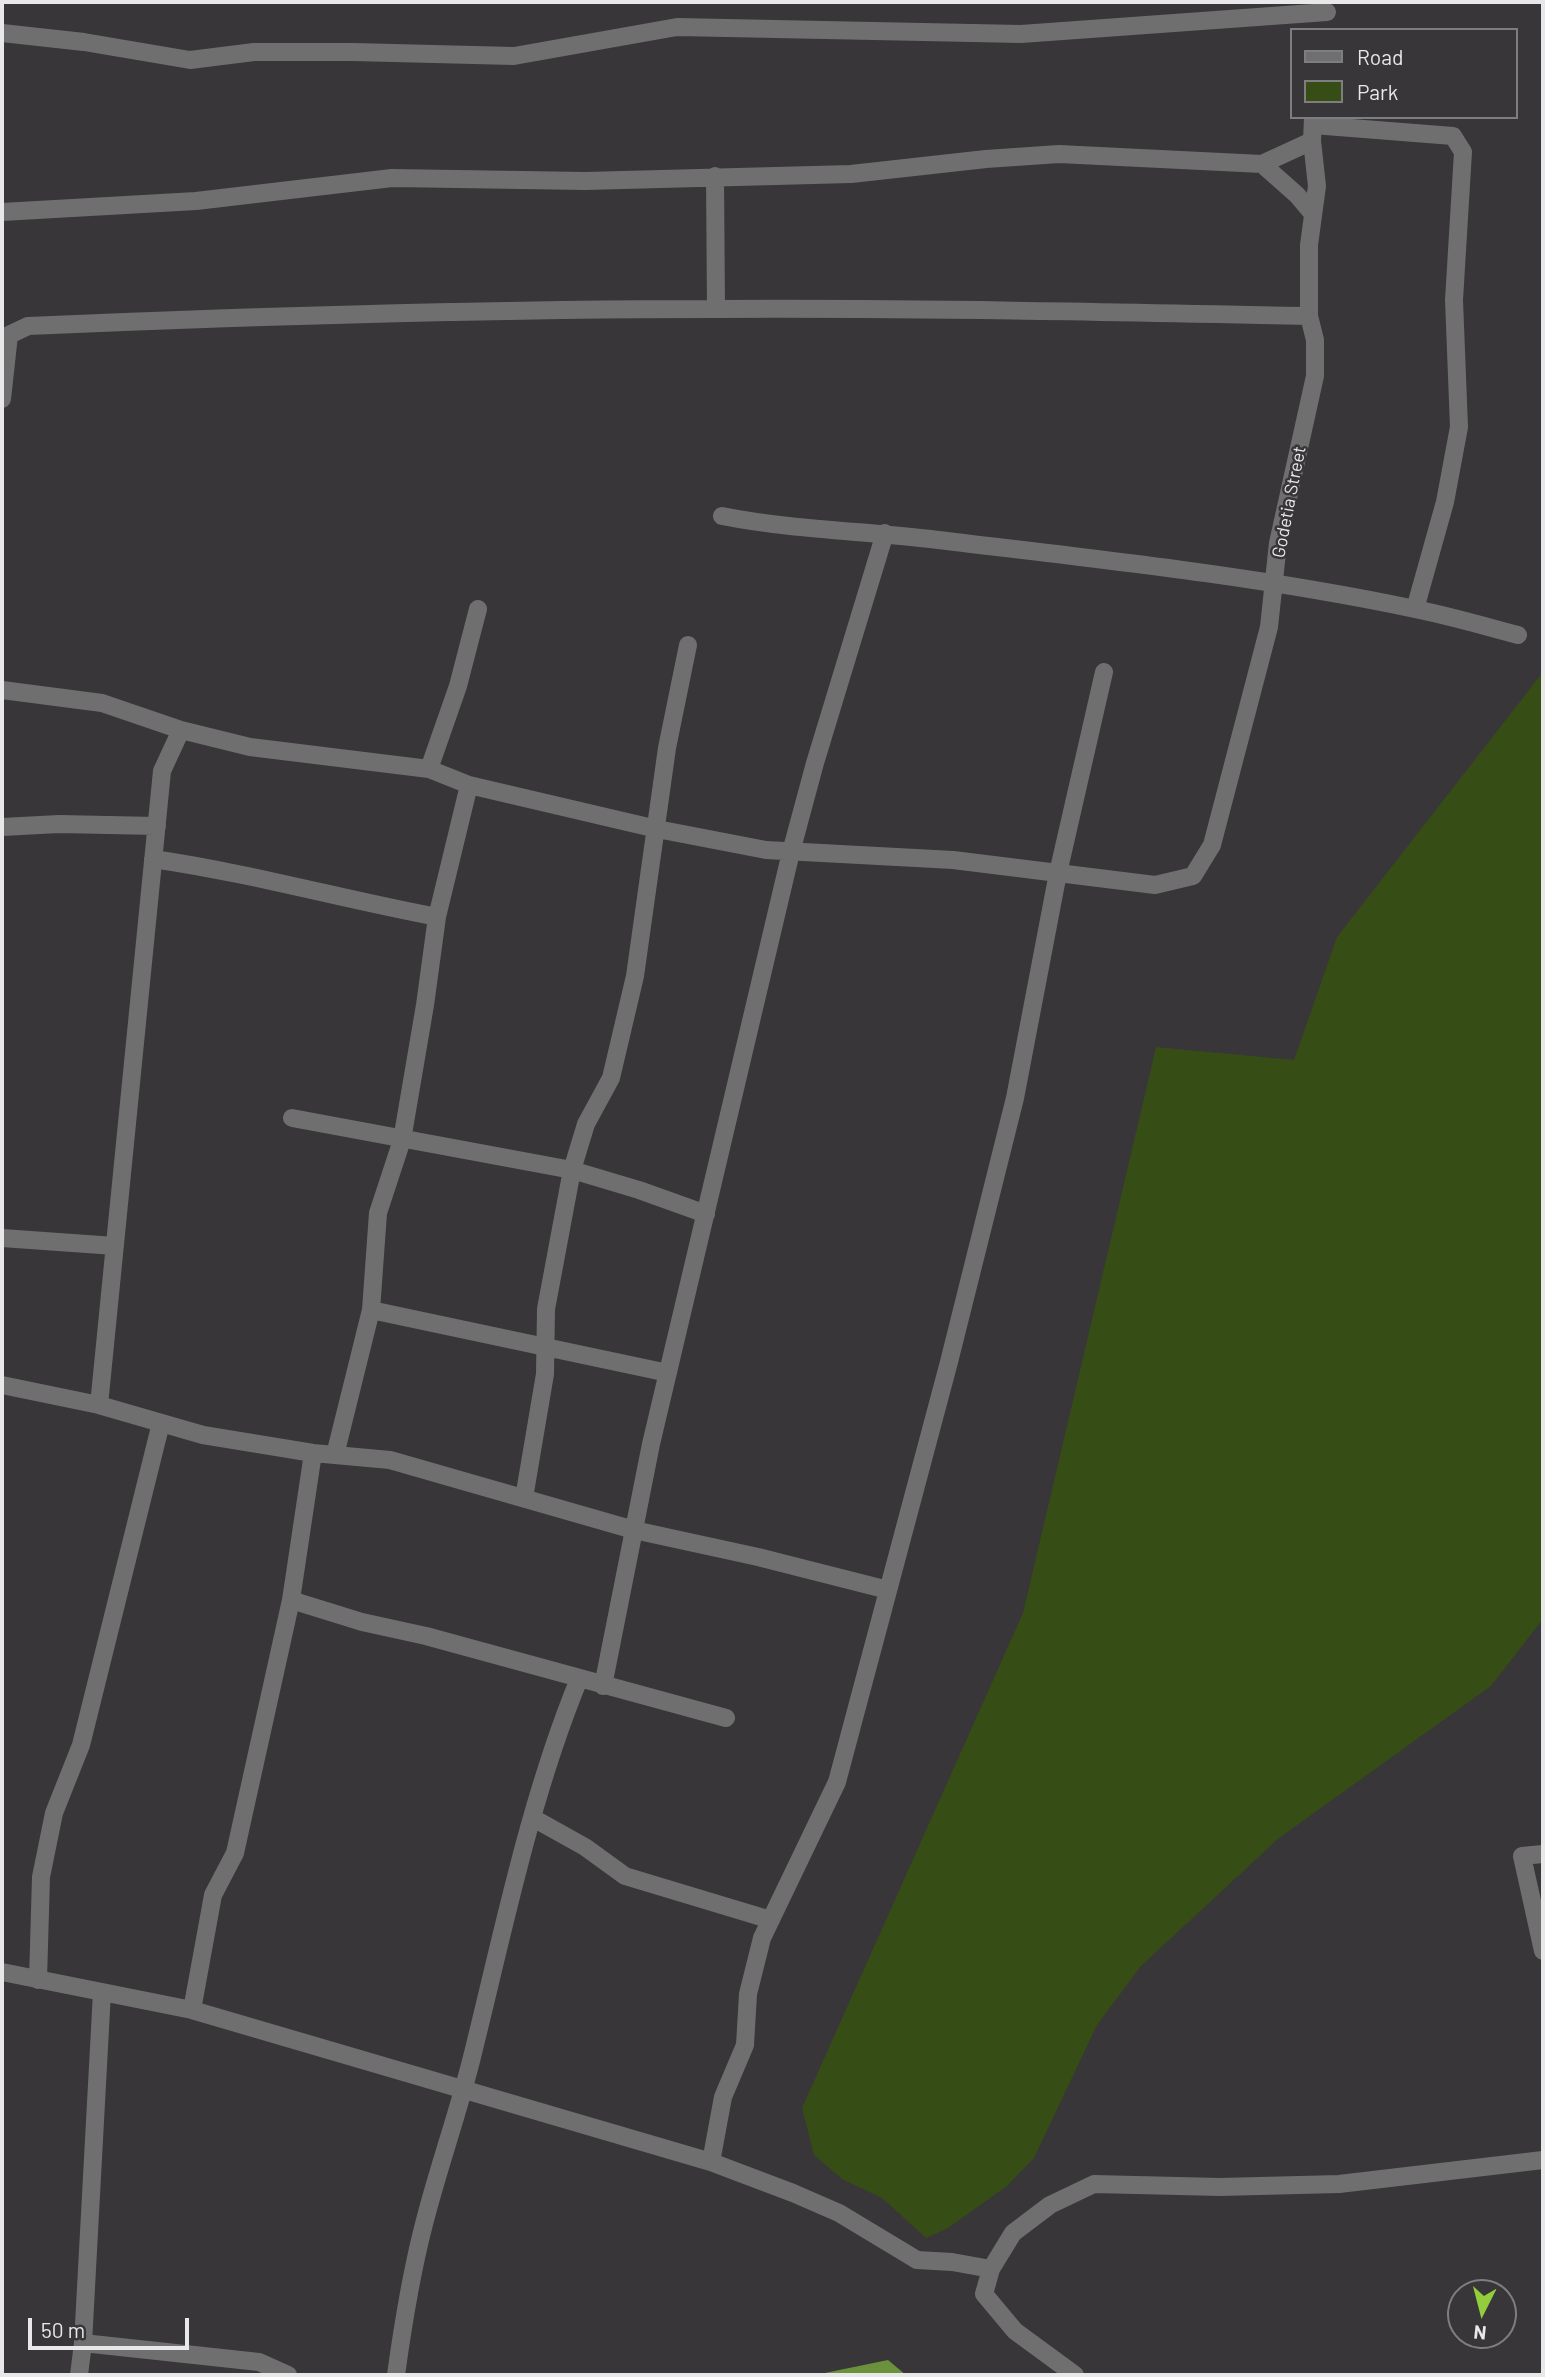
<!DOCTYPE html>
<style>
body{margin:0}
#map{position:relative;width:1545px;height:2377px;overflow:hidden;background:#383638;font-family:Barlow,sans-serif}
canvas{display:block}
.frame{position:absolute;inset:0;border:4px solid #e8e7e9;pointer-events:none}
.legend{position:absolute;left:1290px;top:28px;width:228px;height:91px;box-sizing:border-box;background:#383638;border:2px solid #7e7d7f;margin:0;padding:9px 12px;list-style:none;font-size:21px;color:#e8e7e9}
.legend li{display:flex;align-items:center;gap:14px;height:35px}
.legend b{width:35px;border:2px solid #7e7d7f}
.north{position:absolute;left:1447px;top:2279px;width:70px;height:70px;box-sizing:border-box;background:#383638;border:2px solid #7e7d7f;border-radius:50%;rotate:186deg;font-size:19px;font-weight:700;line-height:28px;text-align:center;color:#e8e7e9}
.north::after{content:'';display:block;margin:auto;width:24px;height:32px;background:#93cd3e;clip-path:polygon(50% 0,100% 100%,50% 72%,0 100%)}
.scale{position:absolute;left:28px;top:2318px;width:161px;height:32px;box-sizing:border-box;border:4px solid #e8e7e9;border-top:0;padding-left:9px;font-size:21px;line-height:24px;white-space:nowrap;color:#e8e7e9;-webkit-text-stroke:5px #383638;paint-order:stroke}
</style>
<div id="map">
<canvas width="1545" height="2377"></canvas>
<div class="frame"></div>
<ul class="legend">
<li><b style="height:9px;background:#706f70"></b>Road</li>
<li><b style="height:19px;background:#364d16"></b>Park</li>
</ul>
<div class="north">N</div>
<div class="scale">50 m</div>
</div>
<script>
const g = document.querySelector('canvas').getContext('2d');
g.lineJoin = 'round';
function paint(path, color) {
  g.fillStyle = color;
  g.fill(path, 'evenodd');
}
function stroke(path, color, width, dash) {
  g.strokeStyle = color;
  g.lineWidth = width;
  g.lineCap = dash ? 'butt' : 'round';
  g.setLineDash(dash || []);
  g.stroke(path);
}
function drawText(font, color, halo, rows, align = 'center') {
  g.font = font + ' Barlow,sans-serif';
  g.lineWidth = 5;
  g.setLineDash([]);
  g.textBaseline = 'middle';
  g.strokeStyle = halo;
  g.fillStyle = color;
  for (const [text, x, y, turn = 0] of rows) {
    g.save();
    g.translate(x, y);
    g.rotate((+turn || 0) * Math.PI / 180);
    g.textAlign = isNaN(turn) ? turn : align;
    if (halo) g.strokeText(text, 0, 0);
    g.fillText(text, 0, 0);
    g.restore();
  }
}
paint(new Path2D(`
 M1543,672V1619L1491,1686L1279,1838L1141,1966L1097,2025L1034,2158L1007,2186L948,2228L926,2238L882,2198L842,2179L814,2155L802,2108L1023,1613L1156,1047L1294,1060L1337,937Z`), '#364d16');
paint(new Path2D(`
 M888,2360L906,2375H815Z`), '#6c913c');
stroke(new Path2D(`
 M2,33L84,42L190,60L254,52H353L514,56L677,27L1021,34L1327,12
 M1313,125L1453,136L1463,152L1454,300L1459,427L1445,502L1415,609
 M1262,164L1297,195L1313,214
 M715,176L716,309
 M2,212L196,201L392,178L585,181L851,174L986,159L1059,154L1262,164L1312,141
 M2,399L9,335L28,326C258,316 487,309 717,309C914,308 1112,312 1309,316
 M722,516C793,530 866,531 938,540C1097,559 1258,576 1415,609C1450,616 1484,626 1518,635
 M2,690L102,703L181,730L250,747L429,769L469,785L657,829L766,850L953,860L1155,885L1193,876L1212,845L1269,627L1278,543L1315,376V340L1309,316V245L1317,186L1312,141L1313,117
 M429,769L458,686L478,609
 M2,827L59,824L157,826
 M153,859C249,873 342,899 437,917
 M292,1118L572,1170L639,1190L706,1214
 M2,1238L115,1246
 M371,1310L668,1373
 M2,1385L99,1405L203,1435L313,1453L390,1460L634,1530L758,1557L888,1590
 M99,1405L162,771L181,730
 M335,1455L371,1310L378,1213L402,1140L425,1005L437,917L469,785
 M524,1498L545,1374L546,1309L572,1170L586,1124L611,1078L635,976L667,748L688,645
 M291,1600L362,1622L426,1636L726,1718
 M603,1686L651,1444L791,852L815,763L885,533
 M533,1818L585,1847L625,1876L771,1920
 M1543,1854L1522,1856L1543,1951
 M2,1972L192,2010L711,2162L793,2193L839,2213L917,2260L952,2262L991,2269
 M38,1980L41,1877L54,1813L81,1745L161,1423
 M192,2010L213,1895L235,1853L291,1600L313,1453
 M711,2162L723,2097L745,2045L748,1994L762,1938L837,1782L949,1362L1015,1098L1058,873L1104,672
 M83,2343L259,2362L288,2375
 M79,2375L83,2343L102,1992
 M396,2375C403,2324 411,2274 424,2224C438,2169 457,2116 471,2061C503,1933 529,1801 579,1679
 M1075,2375L1015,2331L984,2294L991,2269L1013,2233L1050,2205L1094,2184L1220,2187L1339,2184L1543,2160`), '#706f70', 18);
drawText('18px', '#e8e7e9', '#383638', [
 ["Godetia Street",1289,502,-79]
]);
</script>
